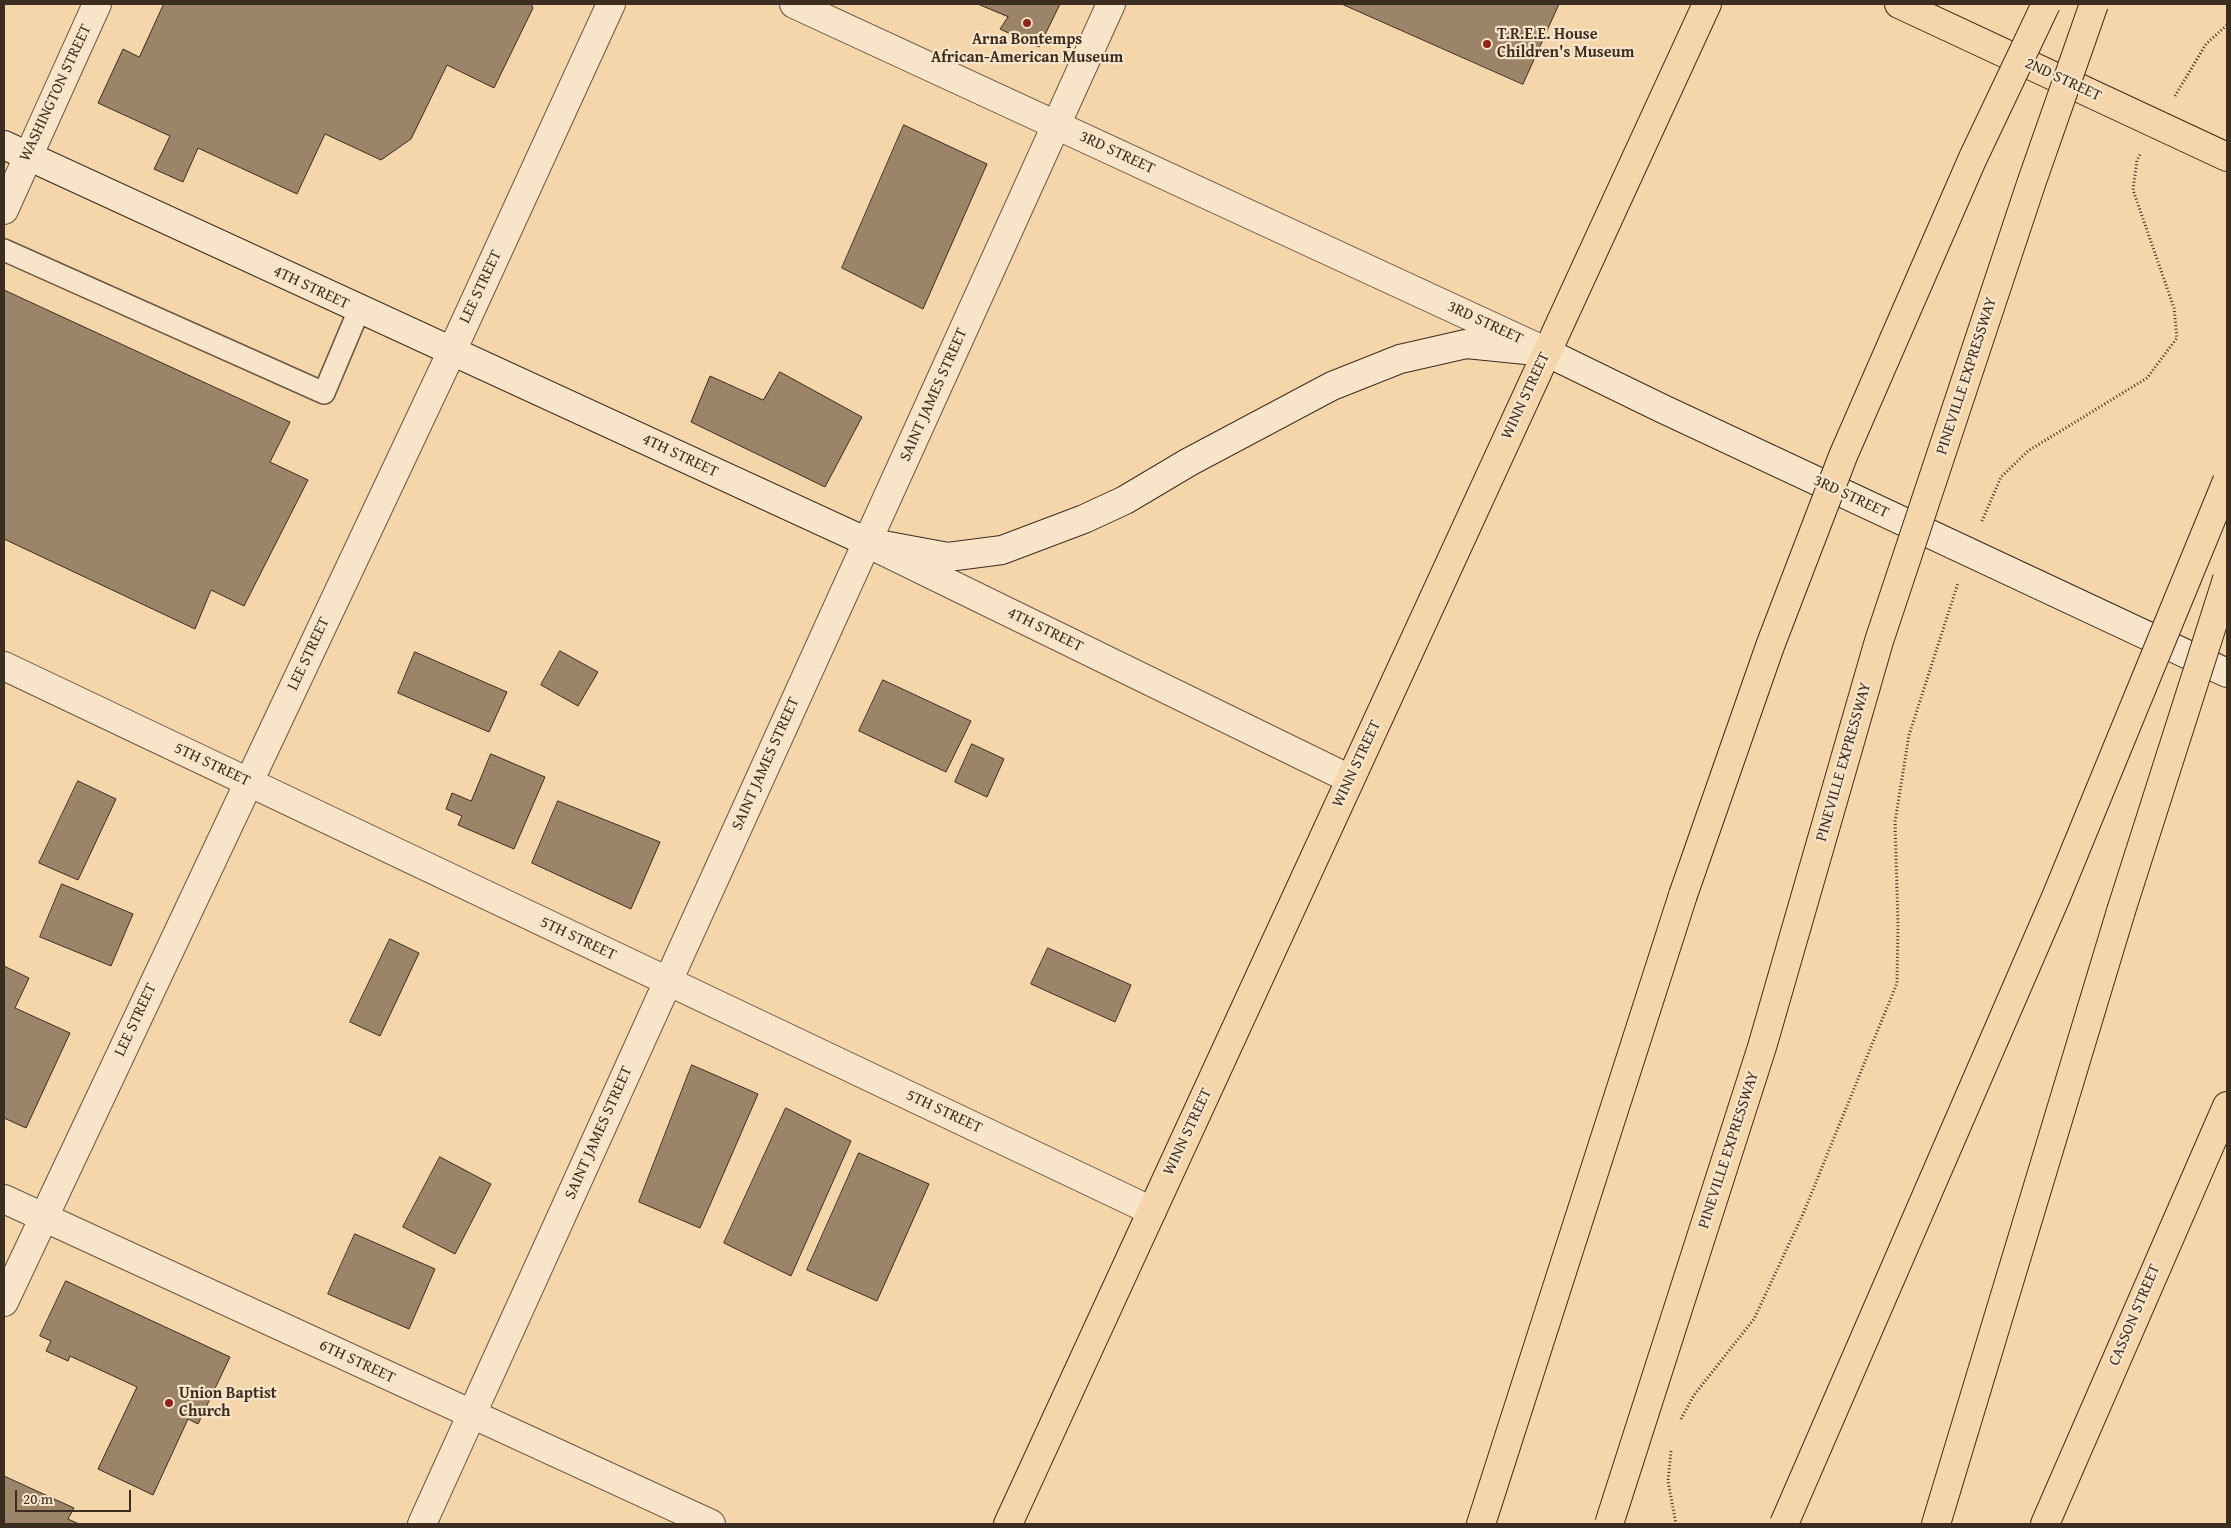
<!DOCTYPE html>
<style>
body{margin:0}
#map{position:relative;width:2231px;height:1528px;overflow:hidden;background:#f5d5aa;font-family:"Gentium Book Plus",serif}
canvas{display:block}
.frame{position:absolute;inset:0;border:5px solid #3b2d20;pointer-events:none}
.scale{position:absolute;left:15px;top:1490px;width:116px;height:22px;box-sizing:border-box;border:2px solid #3b2d20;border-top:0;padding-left:6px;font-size:15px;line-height:18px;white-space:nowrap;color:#3b2d20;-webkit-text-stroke:4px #f8e4c8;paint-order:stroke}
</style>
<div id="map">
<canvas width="2231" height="1528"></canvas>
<div class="frame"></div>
<div class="scale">20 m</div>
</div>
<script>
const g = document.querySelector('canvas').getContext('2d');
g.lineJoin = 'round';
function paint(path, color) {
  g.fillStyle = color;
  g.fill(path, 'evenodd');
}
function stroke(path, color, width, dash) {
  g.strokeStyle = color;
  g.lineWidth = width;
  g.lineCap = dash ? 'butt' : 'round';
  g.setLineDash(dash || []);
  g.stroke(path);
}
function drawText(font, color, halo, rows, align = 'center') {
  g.font = font + ' "Gentium Book Plus",serif';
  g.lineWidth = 4.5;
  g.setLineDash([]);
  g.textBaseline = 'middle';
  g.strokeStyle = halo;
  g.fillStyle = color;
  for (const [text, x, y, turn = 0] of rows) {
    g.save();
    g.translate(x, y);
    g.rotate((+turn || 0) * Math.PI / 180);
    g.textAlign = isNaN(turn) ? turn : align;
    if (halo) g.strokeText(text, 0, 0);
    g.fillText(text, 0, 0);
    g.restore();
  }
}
const building = new Path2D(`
 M164,4H531L533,8L494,88L447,65L411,139L381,160L325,134L297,194L198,148L183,182L154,169L170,136L98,103L123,49L139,57Z
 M978,4H1060L1039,47L1000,29L1008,17Z
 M1342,4H1559L1523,84Z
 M904,125L987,164L923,309L842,268Z
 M4,290L290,422L270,462L308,480L244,606L211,590L195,629L4,539Z
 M780,372L862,417L825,487L691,422L710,376L763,400Z
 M560,651L598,672L578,706L541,685Z
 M415,652L507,692L489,732L398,693Z
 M883,680L971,721L946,772L859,731Z
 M972,744L1004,759L987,797L955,782Z
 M491,754L545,777L514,849L458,825L462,816L446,809L452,793L471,801Z
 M78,781L116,799L78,880L39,863Z
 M558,801L660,842L631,909L532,863Z
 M62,884L133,914L111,966L40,937Z
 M390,939L419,953L380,1036L350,1022Z
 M1048,948L1131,985L1115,1022L1031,984Z
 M4,966L29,978L15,1008L70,1033L26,1128L4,1118Z
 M692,1065L758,1094L700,1228L639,1202Z
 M786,1108L851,1141L791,1276L724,1243Z
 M859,1153L929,1184L877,1301L807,1270Z
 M440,1157L491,1184L455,1254L403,1227Z
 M355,1234L435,1269L409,1329L328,1294Z
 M66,1281L230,1357L198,1424L188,1419L153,1495L98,1469L137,1387L70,1356L68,1361L46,1351L51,1341L40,1336Z
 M4,1476L74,1508L68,1519L79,1524H4Z`);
paint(building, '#9c8468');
stroke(building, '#3b2d20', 1);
const lane = new Path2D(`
 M4,250L324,393L359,310`);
const street = new Path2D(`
 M794,4L1543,350
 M4,210L97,4
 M877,548L1350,779
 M4,666L1152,1211
 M4,1199L711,1524
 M4,1302L452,351L611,4
 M422,1524L1111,4`);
const secondary = new Path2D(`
 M4,145L867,542L948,557L1002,550L1084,519L1125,500L1189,462L1332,386L1400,359L1466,344L1546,352L1661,408L2227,673`);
const primary = new Path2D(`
 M1899,4L2227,157
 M1008,1524L1707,4
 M2045,1524L2227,1106`);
const highway = new Path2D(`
 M1481,1524L1683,895
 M1936,1524L2121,911`);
stroke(lane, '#6a5742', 24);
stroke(street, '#6a5742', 30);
stroke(secondary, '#3b2d20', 30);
stroke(primary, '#3b2d20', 30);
stroke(highway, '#3b2d20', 30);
stroke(new Path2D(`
 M2175,96L2206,44L2227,25
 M1982,521L2001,477L2028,451L2147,378L2177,338L2174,308L2133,190L2137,160L2141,153
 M1681,1419L1694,1395L1754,1319L1803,1214L1897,983L1898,924L1895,822L1909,735L1958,583
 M1671,1451L1668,1481L1676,1524`), '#3b2d20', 3, [1, 2.5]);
stroke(lane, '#f8e4c8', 21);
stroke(street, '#f8e4c8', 28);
stroke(secondary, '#f8e4c8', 28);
stroke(primary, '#f5d5aa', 28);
stroke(highway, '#f5d5aa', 28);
const highwayBridge = new Path2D(`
 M1683,895L1770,646L1843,456L1972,160L2046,4
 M2121,911L2227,579
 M1609,1524L1762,1047L1879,641L2031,184L2094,4
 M1784,1524L2056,897L2227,481`);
stroke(highwayBridge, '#3b2d20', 30, []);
stroke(highwayBridge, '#f5d5aa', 28);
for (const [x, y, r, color] of [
 [1027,23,5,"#8f2418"],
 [1487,44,5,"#8f2418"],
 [169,1403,5,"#8f2418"]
]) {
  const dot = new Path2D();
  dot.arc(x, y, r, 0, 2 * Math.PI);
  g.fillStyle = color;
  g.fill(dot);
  stroke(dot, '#f8e4c8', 2);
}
drawText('bold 16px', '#3b2d20', '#f8e4c8', [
 ["T.R.E.E. House",1497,35],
 ["Children's Museum",1497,53],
 ["Arna Bontemps",1027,40,"center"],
 ["African-American Museum",1027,58,"center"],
 ["Union Baptist",179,1394],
 ["Church",179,1412]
], 'left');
drawText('16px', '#3b2d20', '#f8e4c8', [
 ["2ND STREET",2063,80,25],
 ["WASHINGTON STREET",56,93,-65],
 ["3RD STREET",1117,153,25],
 ["LEE STREET",481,287,-65],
 ["4TH STREET",311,288,25],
 ["3RD STREET",1485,323,25],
 ["PINEVILLE EXPRESSWAY",1967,376,-72],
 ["SAINT JAMES STREET",934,395,-66],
 ["WINN STREET",1526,396,-65],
 ["4TH STREET",680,456,25],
 ["3RD STREET",1851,497,25],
 ["4TH STREET",1045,630,26],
 ["LEE STREET",309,654,-65],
 ["PINEVILLE EXPRESSWAY",1844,762,-74],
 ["SAINT JAMES STREET",766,764,-66],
 ["WINN STREET",1357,764,-65],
 ["5TH STREET",212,765,25],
 ["5TH STREET",578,939,25],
 ["LEE STREET",136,1020,-65],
 ["5TH STREET",944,1112,25],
 ["WINN STREET",1188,1132,-65],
 ["SAINT JAMES STREET",599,1133,-66],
 ["PINEVILLE EXPRESSWAY",1729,1150,-72],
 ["CASSON STREET",2135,1315,-67],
 ["6TH STREET",357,1362,25]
]);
</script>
